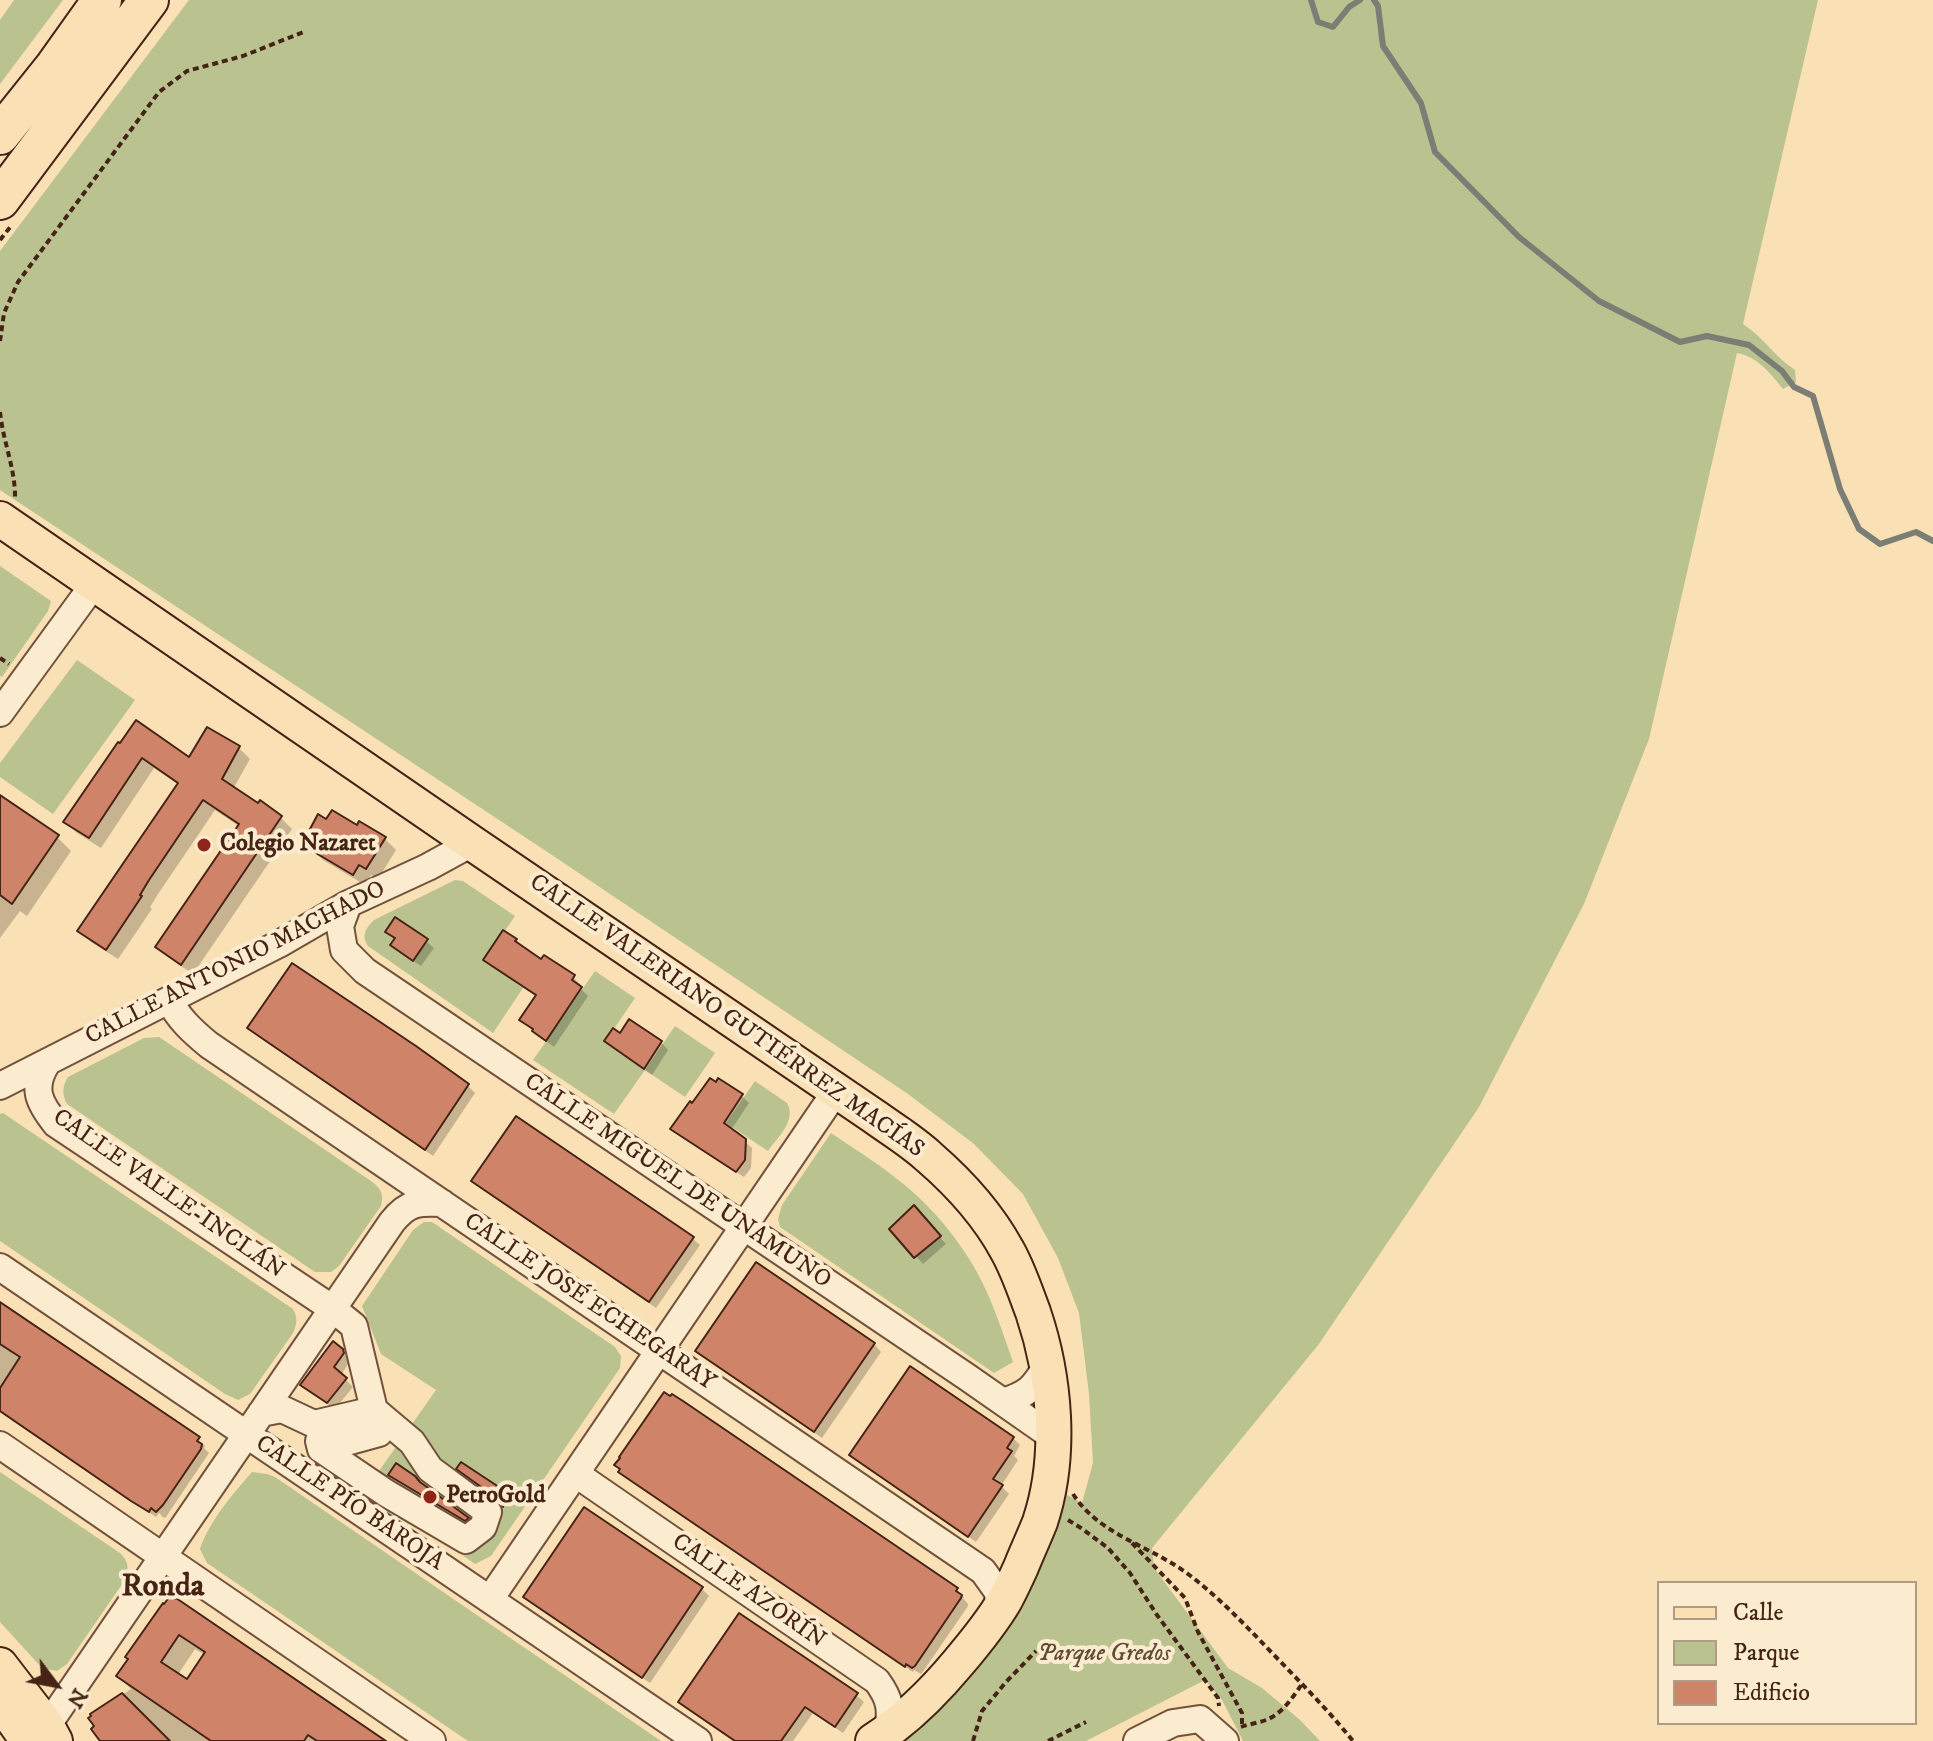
<!DOCTYPE html>
<meta charset="utf-8">
<style>
body{margin:0}
#map{position:relative;width:1933px;height:1741px;overflow:hidden;background:#f9e0b5;font-family:"IM FELL DW Pica",serif}
canvas{display:block}
.legend{position:absolute;left:1657px;top:1581px;width:260px;height:144px;box-sizing:border-box;background:#fbebcf;border:2px solid #b29b85;margin:0;padding:10px 14px;list-style:none;font-size:24px;color:#452315}
.legend li{display:flex;align-items:center;gap:16px;height:40px}
.legend b{width:40px;border:2px solid #b29b85}
.north{position:absolute;left:16px;top:1645px;width:80px;height:80px;-webkit-text-stroke:6px #fbebcf;paint-order:stroke;rotate:122deg;font-size:22px;font-weight:700;line-height:32px;text-align:center;color:#452315}
.north::after{content:'';display:block;margin:auto;width:28px;height:36px;background:#452315;clip-path:polygon(50% 0,100% 100%,50% 72%,0 100%)}
</style>
<div id="map">
<canvas width="1933" height="1741"></canvas>
<ul class="legend">
<li><b style="height:10px;background:#f9e0b5"></b>Calle</li>
<li><b style="height:22px;background:#bac390"></b>Parque</li>
<li><b style="height:22px;background:#cf8369"></b>Edificio</li>
</ul>
<div class="north">N</div>
</div>
<script>
const g = document.querySelector('canvas').getContext('2d');
g.lineJoin = 'round';
function paint(path, color) {
  g.fillStyle = color;
  g.fill(path, 'evenodd');
}
function stroke(path, color, width, dash) {
  g.strokeStyle = color;
  g.lineWidth = width;
  g.lineCap = dash ? 'butt' : 'round';
  g.setLineDash(dash || []);
  g.stroke(path);
}
function drawText(font, color, halo, rows, align = 'center') {
  g.font = font + ' "IM FELL DW Pica",serif';
  g.lineWidth = 8;
  g.setLineDash([]);
  g.textBaseline = 'middle';
  g.strokeStyle = halo;
  g.fillStyle = color;
  for (const [text, x, y, turn = 0] of rows) {
    g.save();
    g.translate(x, y);
    g.rotate((+turn || 0) * Math.PI / 180);
    g.textAlign = isNaN(turn) ? turn : align;
    if (halo) g.strokeText(text, 0, 0);
    g.fillText(text, 0, 0);
    g.restore();
  }
}
paint(new Path2D(`
 M14,0H63L0,84V20Z
 M189,0H1818L1743,324C1763,337 1775,357 1795,370L1796,382L1783,389C1770,373 1758,357 1737,353L1649,739L1584,904L1479,1107L1319,1344L1152,1548L1154,1568L1228,1668L1262,1688L1299,1719L1320,1741H1243L1222,1700L1205,1680L1086,1741H898L1056,1489L1082,1503L1093,1463L1089,1394L1079,1313L1058,1258L1023,1194L974,1144L908,1094L552,855L0,490V251Z
 M0,566L51,601L48,611L2,677L0,676Z
 M77,660L135,700L53,814L0,777V763Z
 M455,880L463,881L515,916L485,960L523,988L493,1033L368,946C361,935 366,928 374,920Z
 M595,971L635,998L605,1042L645,1070L675,1026L715,1053L685,1097L645,1070L614,1114L533,1060Z
 M159,1037L371,1181C381,1189 384,1193 381,1206L339,1266L331,1272H315L67,1104C62,1094 62,1087 68,1077L144,1038Z
 M755,1081L787,1103C797,1120 778,1137 768,1151L726,1123Z
 M3,1113L293,1309C298,1318 297,1324 293,1333L250,1394L238,1400L225,1394L0,1241V1114Z
 M831,1133C859,1152 890,1171 915,1194C948,1224 976,1263 992,1304C1000,1323 1006,1343 1013,1362L994,1373L780,1227L778,1219L782,1205Z
 M424,1222H432L615,1347L621,1356L620,1368L491,1556L475,1564L367,1488L436,1390L381,1354L362,1306L413,1230Z
 M0,1472L120,1553C129,1562 129,1568 125,1580L67,1664L57,1671L42,1668L0,1622Z
 M252,1472L267,1474L275,1477L661,1741H468L207,1563L200,1549C210,1520 232,1495 252,1472Z`), '#bac390');
paint(new Path2D(`
 M119,744L190,759L239,748L250,759L233,789L258,805L260,803L281,818L292,829L193,974L169,958L158,947L240,827L215,810L160,891L150,907L152,909L118,959L91,942L80,931L179,785L154,768L101,848L77,833L66,822Z
 M0,798L57,837L71,851L27,916L20,911L0,938Z
 M327,821L358,827L384,838L396,850L378,879L371,875L365,885L323,860L311,848L319,835L312,828Z
 M388,931L426,941L434,948L421,966L400,952L393,945L396,940Z
 M515,940L542,962L573,977L580,984L579,987L588,996L554,1047L542,1038L521,1020L537,997L492,967L485,960Z
 M630,1022L661,1042L668,1050L652,1075L613,1048L606,1041L621,1036Z
 M249,1028L415,1048L468,1086L475,1093L433,1156L256,1035Z
 M742,1096L749,1103L731,1130L752,1148L751,1168L744,1177L680,1136L673,1129L693,1106Z
 M473,1181L692,1238L700,1245L656,1308L480,1188Z
 M921,1215L946,1244L923,1264L892,1229Z
 M757,1265L874,1344L881,1352L822,1438L705,1358L698,1351Z
 M0,1304L198,1439L205,1446L204,1448L209,1453L207,1456L166,1517L164,1518L159,1513L156,1517L0,1411Z
 M342,1350L350,1361L341,1375L353,1387L335,1409L310,1392L303,1385Z
 M1013,1438L1020,1445L1014,1456L1018,1460L1001,1486L1009,1494L976,1542L859,1461Z
 M621,1472L957,1590L964,1597L963,1598L968,1604V1606L922,1673L921,1674L914,1670L913,1672L628,1479Z
 M510,1497L513,1499L507,1508L501,1500Z
 M584,1510L702,1589L709,1596L650,1683L533,1604L525,1597Z
 M163,1605L383,1741H103L93,1714L131,1689L118,1676ZM195,1649L205,1655L187,1682L177,1676Z
 M856,1695L864,1702L843,1733L813,1713L793,1741H734L687,1709L680,1702Z`), '#0003');
stroke(new Path2D(`
 M1311,0L1318,22L1333,27L1349,7L1360,0
 M1374,0L1378,6L1383,46L1421,103L1435,152L1519,237L1599,301L1680,342L1707,336L1749,345L1782,371L1794,387L1813,396L1840,489L1859,529L1880,544L1916,532L1933,541`), '#7b7e74', 6);
const building = new Path2D(`
 M136,720L189,757L207,727L240,746L222,779L258,803L260,800L282,816L181,965L155,947L239,824L203,800L149,880L140,895L142,896L106,950L77,931L178,783L142,758L89,838L63,822L118,742L120,743Z
 M0,795L59,835L12,904L0,895Z
 M332,810L357,825L359,821L386,837L366,869L359,865L353,875L309,849L318,833L310,829L318,814L326,819Z
 M395,917L428,939L413,961L390,945L395,938L385,932Z
 M503,930L517,939L515,941L541,959L544,955L575,975L572,980L582,987L546,1041L532,1031L533,1029L519,1020L536,995L483,960Z
 M292,963L416,1046L469,1084L425,1150L247,1028Z
 M629,1019L662,1041L644,1069L604,1041L613,1028L620,1033Z
 M710,1078L716,1082L718,1078L743,1094L724,1123L746,1139L745,1160L736,1172L670,1129L690,1101L692,1103Z
 M516,1116L694,1237L649,1302L471,1181Z
 M914,1205L941,1236L914,1258L889,1229Z
 M756,1262L875,1343L814,1432L695,1351Z
 M0,1302L200,1437L197,1441L202,1444L201,1449L163,1505L156,1512L151,1508L149,1512L131,1501L0,1411V1388L20,1357L0,1344Z
 M333,1341L343,1349L344,1353L334,1367L347,1378L327,1403L300,1385Z
 M910,1366L1014,1437L1007,1448L1012,1451L993,1479L1003,1485L968,1537L849,1455Z
 M664,1392L670,1396L672,1394L683,1401L958,1588L956,1591L962,1595L961,1598L915,1666L912,1668L906,1664L905,1667L618,1472L620,1469L614,1465L620,1458L619,1457Z
 M461,1462L511,1495L503,1507L498,1499L456,1469Z
 M396,1463L415,1476L420,1482L469,1518L465,1521L388,1475Z
 M584,1507L703,1587L642,1678L523,1597Z
 M170,1596L175,1599L176,1598L386,1741H317L308,1735L304,1741H211L116,1676L128,1659L125,1657L163,1603L164,1604ZM179,1635L205,1652L187,1679L161,1662Z
 M739,1613L858,1693L835,1727L805,1707L781,1741H735L678,1702Z
 M122,1693L170,1741H100L91,1729L94,1726L88,1718L91,1716L90,1714Z`);
paint(building, '#cf8369');
stroke(building, '#452315', 2);
const minor = new Path2D(`
 M0,713L94,584
 M348,904L340,926L344,950L365,971L967,1377L1053,1437
 M169,1000C179,1019 192,1031 209,1045L983,1571L998,1592L999,1610
 M47,1063C31,1088 39,1103 56,1124L333,1309L354,1326L374,1410L314,1424L282,1409L261,1413
 M0,1086L279,944L348,904L428,867L472,843
 M0,1267L698,1741
 M1003,1402C1028,1394 1034,1388 1047,1365
 M319,1441L321,1449L379,1433L374,1410
 M0,1445L432,1741
 M321,1449L386,1493L466,1540L483,1527L488,1512L430,1469L412,1442L374,1410
 M576,1474L877,1681C890,1699 892,1709 888,1731
 M490,1599L836,1091
 M47,1726L392,1222C408,1202 418,1202 442,1203
 M1137,1741L1173,1723L1200,1719L1225,1741`);
const major = new Path2D(`
 M0,519L472,843L875,1117C893,1130 913,1142 929,1157C959,1183 988,1215 1007,1250C1018,1269 1025,1291 1033,1312C1055,1377 1062,1456 1040,1522C1034,1537 1027,1552 1021,1567C1016,1578 1011,1589 1005,1600C992,1622 975,1643 958,1663C933,1693 906,1720 873,1741
 M0,1665L47,1726L55,1741
 M0,1701L28,1741`);
const highway = new Path2D(`
 M0,135L55,66L102,0
 M0,200L149,0`);
stroke(minor, '#72523d', 30);
stroke(major, '#452315', 38);
stroke(highway, '#452315', 42);
stroke(new Path2D(`
 M0,240L11,226
 M0,341L4,313L18,282L159,92L187,71L243,56L306,31
 M0,412C3,442 16,470 15,500
 M0,658L9,664
 M1073,1494C1099,1535 1151,1546 1188,1574C1220,1598 1246,1626 1274,1655C1301,1683 1328,1710 1353,1741
 M1068,1520L1081,1528L1108,1548L1130,1573L1157,1615L1218,1698L1219,1706
 M1132,1543L1185,1598L1198,1632L1242,1713V1725
 M1241,1727C1249,1724 1258,1723 1266,1720C1282,1714 1293,1697 1302,1684
 M973,1741L982,1711L1006,1682L1036,1651
 M1048,1741L1086,1722`), '#452315', 4, [6, 4]);
stroke(minor, '#fbebcf', 26);
stroke(major, '#f9e0b5', 34);
stroke(highway, '#f9e0b5', 38);
for (const [x, y, r, color] of [
 [204,845,8,"#8f2418"],
 [430,1497,8,"#8f2418"]
]) {
  const dot = new Path2D();
  dot.arc(x, y, r, 0, 2 * Math.PI);
  g.fillStyle = color;
  g.fill(dot);
  stroke(dot, '#fbebcf', 3);
}
drawText('bold 24px', '#452315', '#fbebcf', [
 ["Colegio Nazaret",220,845],
 ["PetroGold",446,1497]
], 'left');
drawText('24px', '#452315', '#fbebcf', [
 ["CALLE ANTONIO MACHADO",236,964,-27],
 ["CALLE VALERIANO GUTIÉRREZ MACÍAS",726,1017,35],
 ["CALLE MIGUEL DE UNAMUNO",677,1182,34],
 ["CALLE VALLE-INCLÁN",168,1195,35],
 ["CALLE JOSÉ ECHEGARAY",589,1303,34],
 ["CALLE PÍO BAROJA",349,1504,34],
 ["CALLE AZORÍN",748,1592,35]
]);
drawText('italic 24px', '#624b34', '#fbebcf', [
 ["Parque Gredos",1104,1655]
]);
drawText('bold 32px', '#452315', '#fbebcf', [
 ["Ronda",163,1588]
]);
</script>
